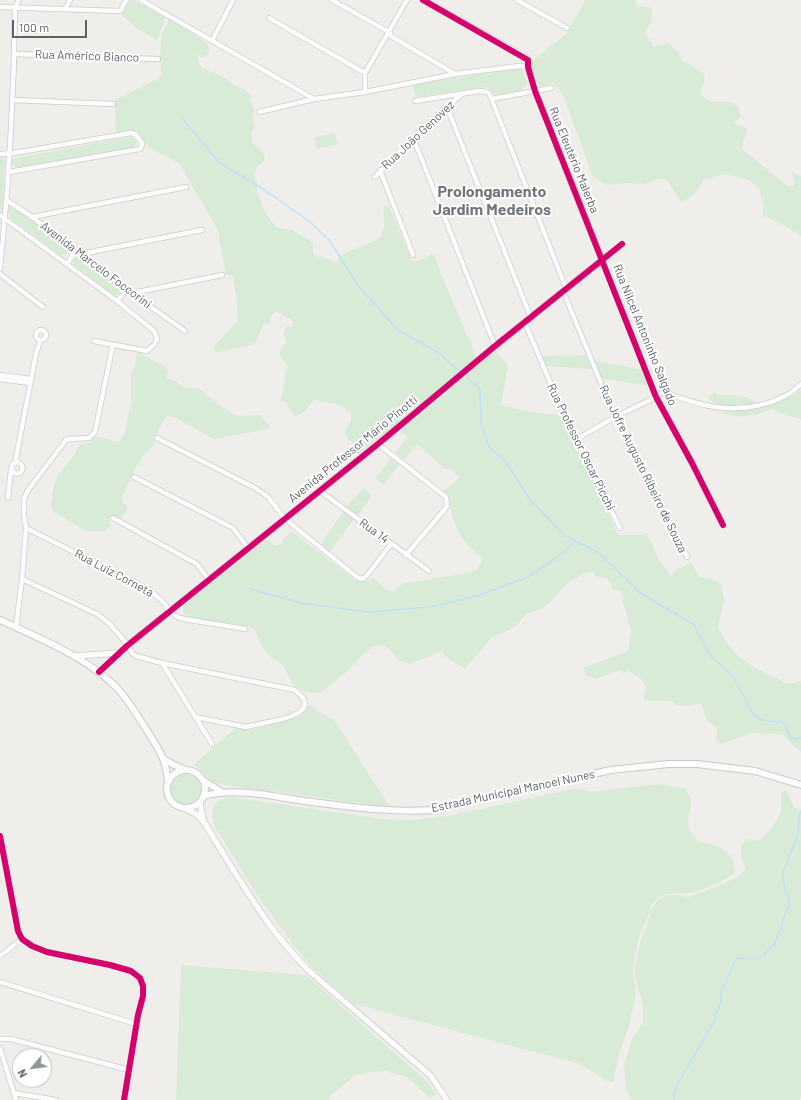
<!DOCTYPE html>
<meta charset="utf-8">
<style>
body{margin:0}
#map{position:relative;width:801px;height:1100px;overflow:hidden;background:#efeeea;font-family:Barlow,sans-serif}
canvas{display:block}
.north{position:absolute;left:12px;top:1048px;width:40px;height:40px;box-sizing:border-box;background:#fff;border:1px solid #bfc1c3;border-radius:50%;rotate:241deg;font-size:11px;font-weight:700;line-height:16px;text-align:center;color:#5f6368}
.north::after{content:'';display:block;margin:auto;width:14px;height:18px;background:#919496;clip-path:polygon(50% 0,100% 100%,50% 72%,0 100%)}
.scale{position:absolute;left:12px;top:20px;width:75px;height:18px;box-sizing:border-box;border:2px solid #5f6368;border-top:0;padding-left:5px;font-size:12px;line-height:14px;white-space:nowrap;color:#5f6368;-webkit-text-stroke:3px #fff;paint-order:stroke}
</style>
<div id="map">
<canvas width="801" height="1100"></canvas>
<div class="north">N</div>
<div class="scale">100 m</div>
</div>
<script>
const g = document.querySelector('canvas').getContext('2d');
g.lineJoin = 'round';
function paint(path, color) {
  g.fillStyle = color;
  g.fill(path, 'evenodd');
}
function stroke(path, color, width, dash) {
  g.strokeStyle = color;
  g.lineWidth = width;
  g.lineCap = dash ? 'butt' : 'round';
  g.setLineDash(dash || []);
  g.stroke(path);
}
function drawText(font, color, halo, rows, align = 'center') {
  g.font = font + ' Barlow,sans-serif';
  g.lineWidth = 4;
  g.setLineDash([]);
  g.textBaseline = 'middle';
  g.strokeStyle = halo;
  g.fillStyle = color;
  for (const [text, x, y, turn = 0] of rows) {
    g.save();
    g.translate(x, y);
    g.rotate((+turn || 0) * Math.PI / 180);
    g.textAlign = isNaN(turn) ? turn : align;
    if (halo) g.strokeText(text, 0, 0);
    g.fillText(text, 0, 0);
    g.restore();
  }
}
paint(new Path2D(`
 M131,0H134L165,17L157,40L141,31L121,15Z
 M585,0H636L637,7L641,6L652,8V20L645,33L650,40L653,47L668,43L679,53L682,60L705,74L703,86L700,93L708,100L714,102H729L739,107L740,117L734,123L748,129L743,142L742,149L789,187L795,185L792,171L801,176V236L787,227L763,215V205L760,190L749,180L727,174L703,180C698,192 693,197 681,202L667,180L658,178L645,184L625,183L607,185L593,177L563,95L553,82C550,84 545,86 541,86C533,84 529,66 533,61L567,33Z
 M170,17L208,44C211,52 208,56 200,57L197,54L198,60L202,68L221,76L233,84L245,90L252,97L250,101L255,110L253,116L255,128L251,131L252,142L265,155L264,161L256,168L254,174L257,183V191L263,208L271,221L277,228L292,230L313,243V253L317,258L322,256L336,263C341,247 375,247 382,234C387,226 382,215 384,206L389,207L412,262L420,260L433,254L467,336C474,343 472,350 476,358L390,430L357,455L355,446L346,436L345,430L351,421V413C340,402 328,403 314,400L304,412L295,417L286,403L280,401L283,394L285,374L287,367L286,363L281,359C279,351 281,347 287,342C283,336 283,332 287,326L292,328L294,322L277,311L271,315L270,323L264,324L255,343L245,347L216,352L213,347L238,321L236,297L233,275H226L218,230L179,163L150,148L136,132L116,133L115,100L161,77C161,63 157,32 168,24V19Z
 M519,69L523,72L528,82C522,96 506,93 493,94L489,88L485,87L416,97L412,84Z
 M335,133L338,144L317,149L314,138Z
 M131,137C137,139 138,144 133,148L17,168L12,164V161L15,158Z
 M0,157L4,158L5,160L2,208L0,211Z
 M12,206L66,246L68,250C68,254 65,255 61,255L10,217L8,212L9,208Z
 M78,256L119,287L120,292L118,294L114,295L74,265L73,260Z
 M495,351L508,365L501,405C521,409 540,416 561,414L614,525V529L620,535H643L647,533L659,560L670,576L676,570L691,563L699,576L716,581L722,586L724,601L718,627L725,641L738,656L757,669L786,683H794L801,681V752L782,735L776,734L752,733L721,744L716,740L717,728L707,720L701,704L683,706L677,705L670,701H644L646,687L642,680L629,671L623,673L619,670L596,679L586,675L583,668L628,651L631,629L626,611L622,602L623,598L621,591L612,589L611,584L606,578L596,577L594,571L583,574L568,583L552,600L541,609L526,614L516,626L507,631L492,637L465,669L446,657L442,651L410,664L398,660L390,649L381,645L374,646L362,655L352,667L322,692L311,693L302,690L292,683L283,665L272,658L263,648L256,632L253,628L248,626L193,619C186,616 182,614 183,606L268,539L275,546L282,544L283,540L291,531L355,580L366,581L373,578L389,591H393L402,584L460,574L477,570L483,558C470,549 459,537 454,521C450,510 452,499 443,491L460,478L451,469H445L417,444L404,460L395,452L408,438L400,432Z
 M137,352L165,366L168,371L167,378L173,380L185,387L199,389L222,407L237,416L259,415L270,426L269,429L214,439L174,417L167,416L153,439L155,443C146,453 135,466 130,479C127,486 127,490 122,496L123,502L128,507L123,516L118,518L111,515L109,521L111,526L105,531H86L54,512L51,504L53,489L58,475L75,454L77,449L81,444L87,443L96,436L119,442L125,432L131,403V375L135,366Z
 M587,355L596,361L644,370L650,386L600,378L592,369L546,366L542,356Z
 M801,390V420L770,409C756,417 739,418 723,414L726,410L723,405L714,403L707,398L715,392L718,395C735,393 749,397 764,406C778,403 789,398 801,390Z
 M393,457L400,463L384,485L375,478Z
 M364,488L372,496L357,516L346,507Z
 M343,512L354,519L329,553L320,545Z
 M311,705L319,712L334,720L390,807L225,785L212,781L194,764L236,728L251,730L300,716L305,712L307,707Z
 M171 789a15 15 0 1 1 30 0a15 15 0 1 1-30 0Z
 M659,784L686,789L691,799V806L688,817L689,830L698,841C709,843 726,847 732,859C734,863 734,869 735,873L724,880L704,889L693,893H670L659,897L651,905L647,919L640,933L634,961L633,975L636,990L634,1003L628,1029L619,1054L613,1082L607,1081L580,1064L354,1004L312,967L296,948L260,899L215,827C210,809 210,802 229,797L383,819L412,820L448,816L577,788L591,792Z
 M786,790L794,807L801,810V1096L799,1100H631L626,1089L624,1065L632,1039L643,1023V1005L635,977V965L640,943L648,923L652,908L658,900L667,895H680L688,897L712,889L739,876L746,869L741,857V845L748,839L759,841C767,833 779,822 781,810C782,805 781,798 781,793Z
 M181,965L306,975L425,1080L437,1094L430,1098L407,1077L385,1071L371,1072L354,1076L331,1095L328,1100H176Z`), '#d8ebd6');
stroke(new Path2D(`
 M181,117L220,163L260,187L309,221L330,241L359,287L398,330L439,353L459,371
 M468,379L480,389L481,423L489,447L507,463L530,500L565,536L598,552L640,593L693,624L710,655L732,675L754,715L763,720L778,722L781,721L784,723L791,738L796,739L801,738
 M251,589L300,603L369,612L430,607L477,596L526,578L555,559L575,542
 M674,1100V1094L678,1083L715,1020V1015C719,1009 722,1000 721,992L735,961L739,958L757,959L765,955L767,951L775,944L777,935L780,932L786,912L789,906V897L785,891L783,873L797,836L799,826V816L801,810`), '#bfe0f9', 1.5);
const minor = new Path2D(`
 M141,0L314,99
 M332,0L389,32L391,36L455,74
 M517,0L567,28
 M0,7L118,11L121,10L126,0
 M65,9L70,0
 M269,18L365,73
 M212,41L233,0
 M15,54L158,59
 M365,92V73L407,0
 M492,99L551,88
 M13,100L113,104
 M415,101L479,91L487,92L490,95L566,288
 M447,107L531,318
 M259,112L314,99L365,92L455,74L519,66L528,67
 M413,137L495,346
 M0,154L14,153L131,133L135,134L142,143L141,148L140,149L9,172
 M380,170L413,255
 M375,177L413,137L462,94
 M6,200L32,217L127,290L185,331
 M0,215L117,301L154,331L157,339L154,345L147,351L94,341
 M32,217L186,187
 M622,244L602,260L656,397L692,463L723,525
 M81,254L202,230
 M67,264L76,250
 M0,269C9,182 14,95 15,7L19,0
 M0,274L43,307
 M563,291L615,417L687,557
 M133,293L222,275
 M117,301L127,290
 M525,323L570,429L620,528
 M36 335a5 5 0 1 1 10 0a5 5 0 1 1-10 0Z
 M0,375L31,379
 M0,379L30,383
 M157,438L255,488L268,497L285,519L357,577L360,579L364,578L369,573L391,544
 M575,440L615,417L656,397L663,392C678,397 694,403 710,406C739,412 779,406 801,384
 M378,444L446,497L447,506L445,509L406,555
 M11.5 468a5.5 5.5 0 1 1 11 0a5.5 5.5 0 1 1-11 0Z
 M15,463L36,354L40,341
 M134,477L233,528L248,548
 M320,491L429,571
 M8,498L11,470
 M113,518L197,564L209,580
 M26,528L150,590L165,604L170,612L177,617L184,619L245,629
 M22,579L97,614L109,623L128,645L132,653L136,656L162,663L295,690C298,693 302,696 304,700C311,718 265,722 255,725L246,727L195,717
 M16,627L22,579L26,528L24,516V499L28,490L66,440L69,439L89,438L95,432L113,344
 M162,663L212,744
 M0,836L18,931L22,939L32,946L47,952L110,965L131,971L140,978L143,986V996L138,1015L124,1100
 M0,956L22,939
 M0,982L136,1024
 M0,1039H11L129,1070
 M0,1048L16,1100
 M14,1093L56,1100`);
const tertiary = new Path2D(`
 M74,656L119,653
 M99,672L128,645L378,444L495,346L602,260L535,91L528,67L529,61L527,58L423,0
 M200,803L203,820
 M186,809L196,814L204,822C226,858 247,894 272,928C283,943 296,957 308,970L431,1076L447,1100`);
const secondary = new Path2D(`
 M0,620C39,638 82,655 114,685C127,697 136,714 146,729C158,748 166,758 168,782
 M164,759L174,765L184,769
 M167 789a19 19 0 1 1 38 0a19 19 0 1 1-38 0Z
 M204,781L222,792
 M204,796C234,787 273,796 304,801C346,806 389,813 432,810L611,770L668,764H697L755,771L801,785`);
stroke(minor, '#cbcccc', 6);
stroke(tertiary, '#cbcccc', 7);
stroke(secondary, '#cacacb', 8);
stroke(minor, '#fdfcfc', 4.5);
stroke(tertiary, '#fdfcfc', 5.5);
stroke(secondary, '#fdfcfc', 6);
stroke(new Path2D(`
 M423,0L528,60V67L535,91L656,397L692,463L723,525
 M99,672L128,645L378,444L495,346L622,244
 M0,836L18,931L22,939L32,946L47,952L110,965L131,971L140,978L143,986V996L138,1015L124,1100`), '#d6006c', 6);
drawText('12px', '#5f6368', '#fff', [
 ["Rua Américo Bianco",87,56,2],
 ["Rua João Genovez",418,135,-43],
 ["Rua Eleutério Malerba",574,160,68],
 ["Avenida Marcelo Foccorini",96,265,37],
 ["Rua Nilcel Antoninho Salgado",645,335,68],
 ["Rua Professor Oscar Picchi",581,447,64],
 ["Avenida Professor Mário Pinotti",353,449,-39],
 ["Rua Jofre Augusto Ribeiro de Souza",643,469,64],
 ["Rua 14",374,531,36],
 ["Rua Luiz Corneta",114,573,28],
 ["Estrada Municipal Manoel Nunes",513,791,-12]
]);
drawText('bold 16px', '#70757a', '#fff', [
 ["Prolongamento",492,192],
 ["Jardim Medeiros",492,210]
]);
</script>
